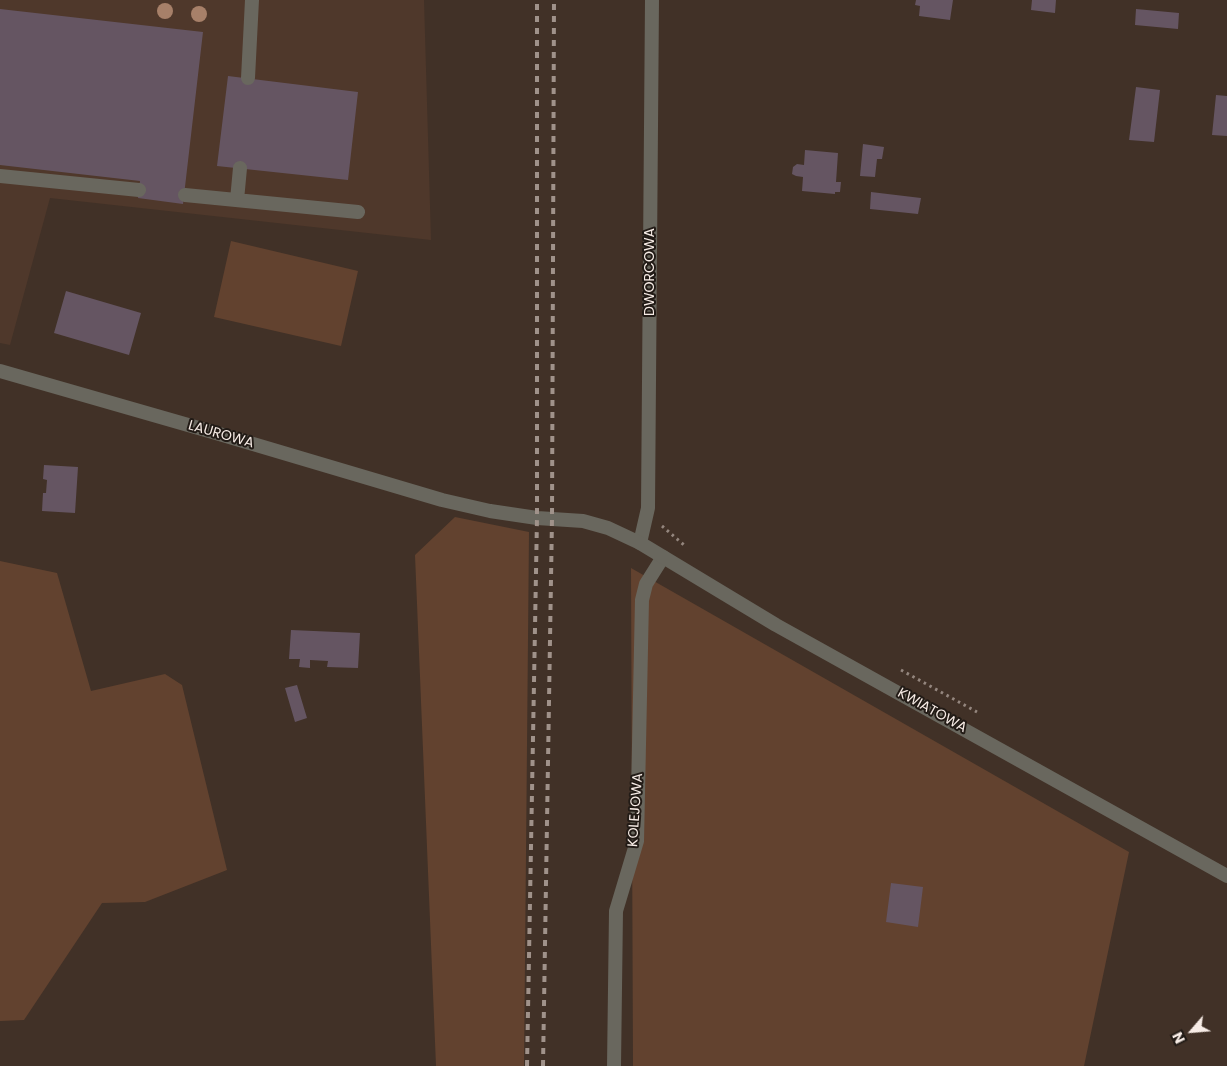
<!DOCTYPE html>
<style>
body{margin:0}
#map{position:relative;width:1227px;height:1066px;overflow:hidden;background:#413127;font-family:Poppins,sans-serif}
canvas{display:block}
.north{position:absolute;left:1167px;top:1006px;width:50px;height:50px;-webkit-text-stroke:4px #221b16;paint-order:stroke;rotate:243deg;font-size:14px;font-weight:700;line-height:20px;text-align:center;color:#f7ece6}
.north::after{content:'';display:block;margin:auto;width:18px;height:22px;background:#f7ece6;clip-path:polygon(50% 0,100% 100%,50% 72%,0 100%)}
</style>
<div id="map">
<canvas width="1227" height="1066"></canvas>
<div class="north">N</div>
</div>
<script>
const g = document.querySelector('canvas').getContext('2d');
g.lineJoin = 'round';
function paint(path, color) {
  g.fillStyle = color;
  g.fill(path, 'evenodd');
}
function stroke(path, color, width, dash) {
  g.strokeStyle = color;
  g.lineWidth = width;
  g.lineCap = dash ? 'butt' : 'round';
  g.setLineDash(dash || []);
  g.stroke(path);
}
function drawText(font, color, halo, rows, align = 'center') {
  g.font = font + ' Poppins,sans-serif';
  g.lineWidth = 4;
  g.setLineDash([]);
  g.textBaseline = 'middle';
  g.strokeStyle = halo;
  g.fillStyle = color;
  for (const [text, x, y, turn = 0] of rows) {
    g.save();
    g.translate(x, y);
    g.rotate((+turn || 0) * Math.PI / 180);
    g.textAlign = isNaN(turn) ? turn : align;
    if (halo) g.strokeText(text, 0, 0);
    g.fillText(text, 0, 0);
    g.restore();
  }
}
paint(new Path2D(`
 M0,0H424L431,240L50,198L10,345L0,343Z`), '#4f382b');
paint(new Path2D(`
 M231,241L358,271L341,346L214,317Z
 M455,517L529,532L524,1066H436L415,555Z
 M0,561L57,573L91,691L165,674L182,685L227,870L145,902L102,903L24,1020L0,1021Z
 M631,568L1129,852L1084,1066H633Z`), '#62422f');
paint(new Path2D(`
 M916,0H953L950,20L919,16L920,6L915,5Z
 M1032,0H1056L1055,13L1031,10Z
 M0,9L203,32L183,204L138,198L140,181L0,165Z
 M1136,9L1179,13L1178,29L1135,25Z
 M228,76L358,92L348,180L217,166Z
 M1136,87L1160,90L1154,142L1129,140Z
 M1216,95L1227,96V136L1212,135Z
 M863,144L884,147L882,159H877L875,177L860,176Z
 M805,150L838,153L836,182H841L840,192H835V194L802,191L803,177L796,176L792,174L793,167L797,164L804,165Z
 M871,192L921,198L918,214L870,209Z
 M66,291L141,313L129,355L54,333Z
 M44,465L78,467L75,513L42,511L43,493H46L47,480L43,479Z
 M291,630L360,633L358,668L327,667L328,661L310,660V668L299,667L300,659H289Z
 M297,685L307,718L295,722L285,688Z
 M891,883L923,887L918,927L886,922Z`), '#655562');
stroke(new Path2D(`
 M662,526L684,545
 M901,670L977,712`), '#94867e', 3, [2.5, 4]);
stroke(new Path2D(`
 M248,78L252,0
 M0,176L139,190
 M185,195L358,212
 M237,200L240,168`), '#69675e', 14);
stroke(new Path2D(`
 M640,543L648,508L652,0
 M614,1066L616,911L637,841L642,600L646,584L663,557`), '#69675e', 14);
stroke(new Path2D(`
 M0,371L216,433L442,500L490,511L537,518L583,521L608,528L640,543L776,625L1227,876`), '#69675e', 14);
stroke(new Path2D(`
 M527,1066L537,518V0
 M543,1066L552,519L554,0`), '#a0928a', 4, [6, 6]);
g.fillStyle = '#a78069';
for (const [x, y] of [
 [165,11],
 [199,14]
]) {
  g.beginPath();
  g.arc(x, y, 8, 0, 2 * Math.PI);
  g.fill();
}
drawText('14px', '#f7ece6', '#221b16', [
 ["DWORCOWA",650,272,-90],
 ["LAUROWA",221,435,16],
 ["KWIATOWA",932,711,29],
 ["KOLEJOWA",636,810,-86]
]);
</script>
